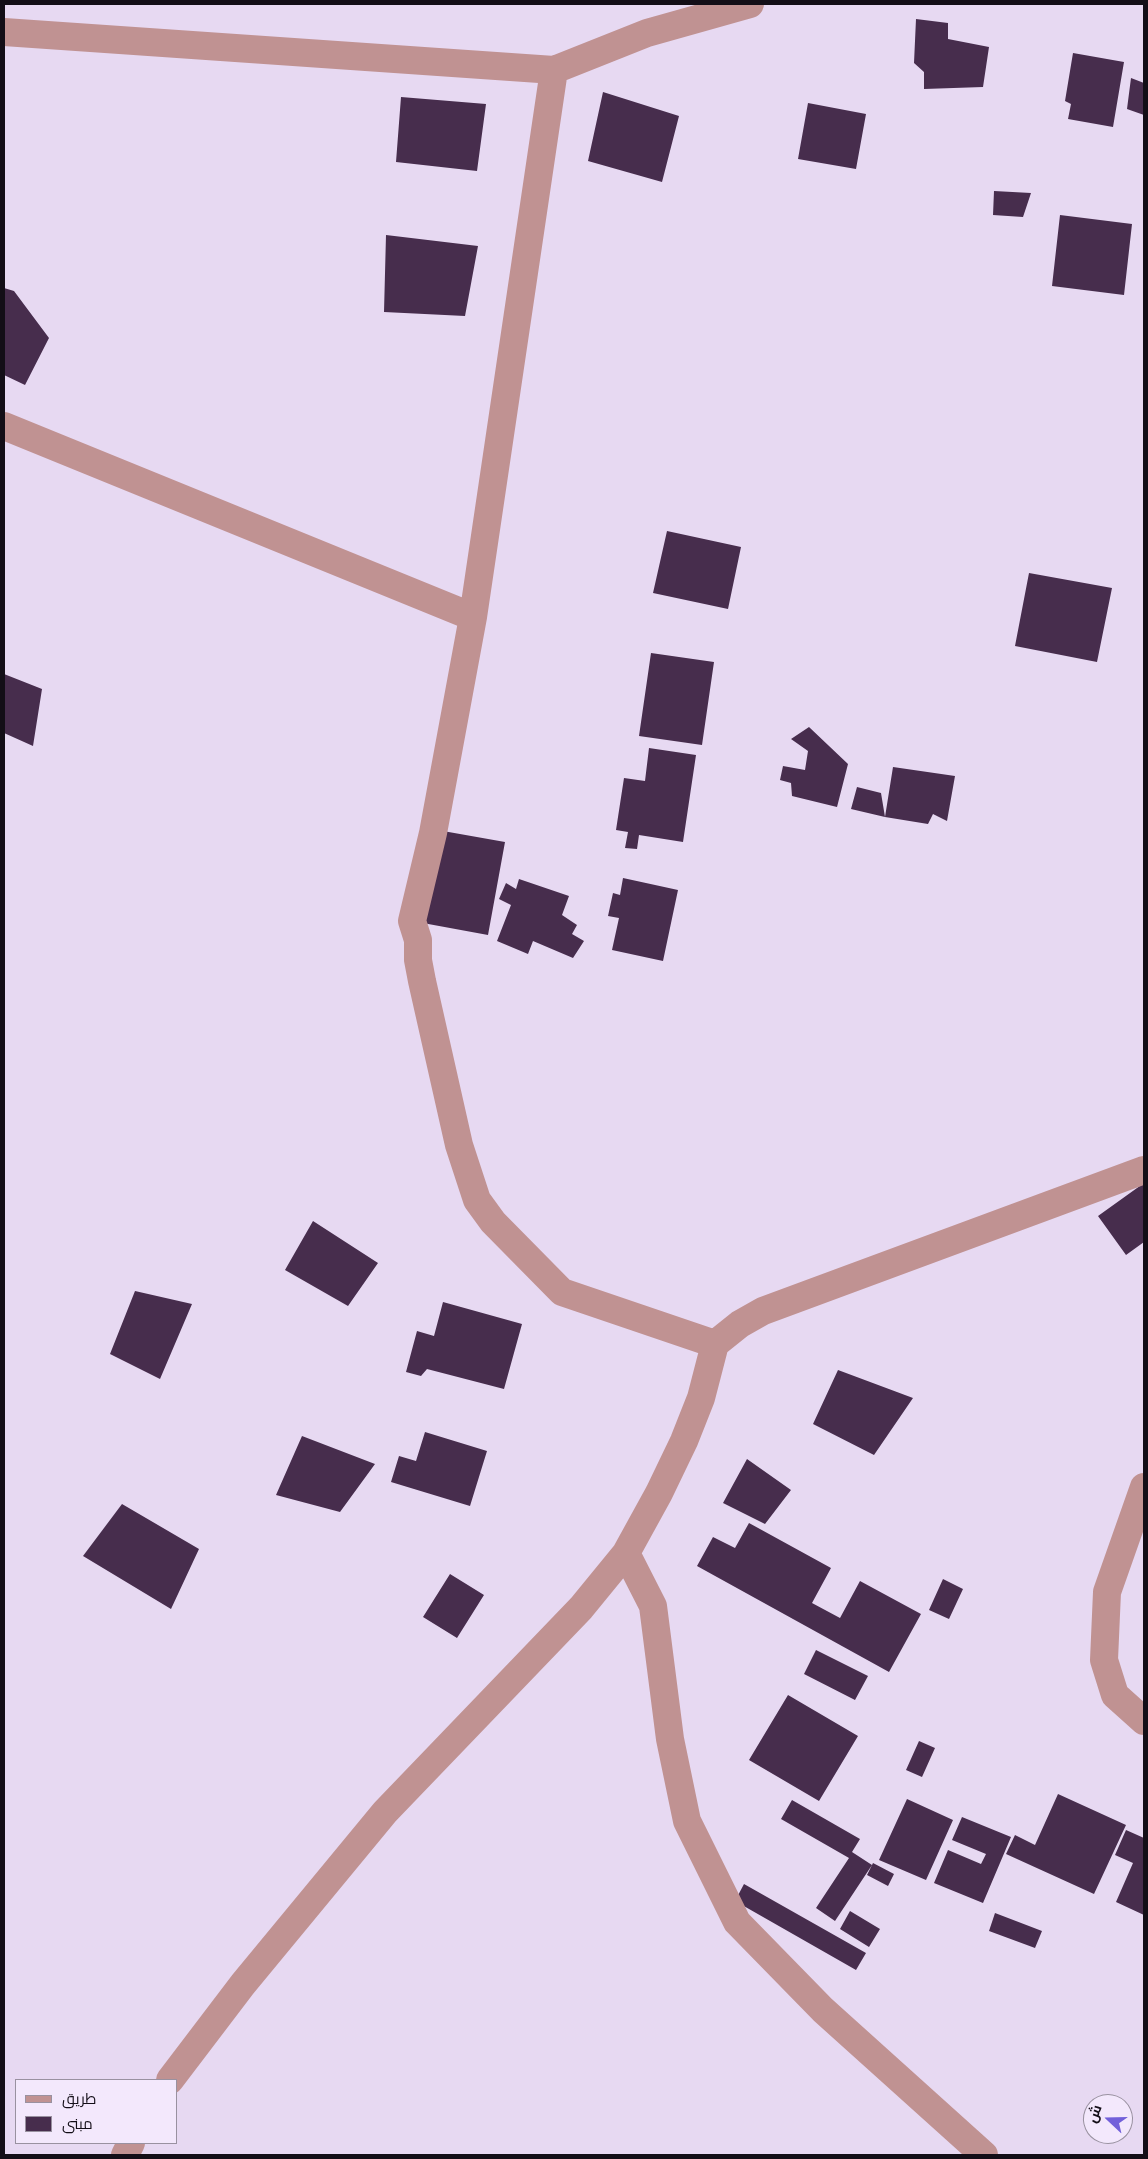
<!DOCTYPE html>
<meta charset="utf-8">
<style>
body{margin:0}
#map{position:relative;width:1148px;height:2159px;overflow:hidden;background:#e7d9f2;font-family:"Fira Sans Condensed",Cairo,sans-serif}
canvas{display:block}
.frame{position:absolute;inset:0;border:5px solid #130e17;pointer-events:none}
.legend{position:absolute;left:15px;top:2079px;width:162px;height:65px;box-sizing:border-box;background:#f3e8fc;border:1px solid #9991a0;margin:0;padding:6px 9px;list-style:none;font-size:15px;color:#130e17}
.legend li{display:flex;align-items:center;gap:10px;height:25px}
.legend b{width:25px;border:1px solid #9991a0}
.north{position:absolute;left:1083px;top:2094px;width:50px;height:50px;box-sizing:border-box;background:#f3e8fc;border:1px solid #9991a0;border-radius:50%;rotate:291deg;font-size:14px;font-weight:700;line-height:20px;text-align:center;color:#130e17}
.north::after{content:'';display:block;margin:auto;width:18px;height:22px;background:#7260da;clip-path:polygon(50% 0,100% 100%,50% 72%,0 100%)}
</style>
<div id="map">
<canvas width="1148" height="2159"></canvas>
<div class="frame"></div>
<ul class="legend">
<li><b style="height:6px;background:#c09292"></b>طريق</li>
<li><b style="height:14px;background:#472d4d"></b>مبنى</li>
</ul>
<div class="north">ش</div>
</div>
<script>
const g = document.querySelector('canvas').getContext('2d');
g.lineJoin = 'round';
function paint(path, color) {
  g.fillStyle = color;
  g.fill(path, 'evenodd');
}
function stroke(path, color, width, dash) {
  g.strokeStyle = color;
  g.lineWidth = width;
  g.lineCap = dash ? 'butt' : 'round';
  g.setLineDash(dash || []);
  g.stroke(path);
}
paint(new Path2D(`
 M916,19L948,23V39L989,47L983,87L924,89V72L914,63Z
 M1073,53L1124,62L1113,127L1068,119L1071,104L1065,101Z
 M1131,78L1144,83V115L1127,109Z
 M603,92L679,116L662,182L588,161Z
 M401,97L486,104L477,171L396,162Z
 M808,103L866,114L856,169L798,159Z
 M994,191L1031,193L1023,217L993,215Z
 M1060,215L1132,224L1124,295L1052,286Z
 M386,235L478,246L465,316L384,312Z
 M4,288L14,291L49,338L25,385L4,375Z
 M667,531L741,547L728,609L653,593Z
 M1029,573L1112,588L1097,662L1015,646Z
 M651,653L714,662L702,745L639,736Z
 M4,674L42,689L33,746L4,733Z
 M809,727L848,764L837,807L792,796L791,783L780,780L783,766L805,770L808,751L791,739Z
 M649,748L696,755L683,842L639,835L637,849L625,848L628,832L616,830L624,778L645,781Z
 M893,767L955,776L947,821L933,814L928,824L885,817L851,809L857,787L881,793L885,817Z
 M443,831L505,842L488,935L412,921Z
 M623,878L678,890L663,961L612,950L619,918L608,916L613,893L620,895Z
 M519,879L569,896L562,915L577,925L572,934L584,941L573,958L533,941L528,954L497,941L511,905L499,899L506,883L516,889Z
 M1144,1183V1242L1126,1255L1098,1216Z
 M313,1221L378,1263L348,1306L285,1270Z
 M135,1291L192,1304L160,1379L110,1354Z
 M443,1302L522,1324L504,1389L427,1369L421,1376L406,1372L417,1331L434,1336Z
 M838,1370L913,1398L874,1455L813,1424Z
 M425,1432L487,1451L470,1506L391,1482L399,1456L416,1461Z
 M302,1436L375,1464L340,1512L276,1495Z
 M747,1459L791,1490L765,1524L723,1503Z
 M122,1504L199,1549L171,1609L83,1556Z
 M749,1523L831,1568L812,1603L840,1618L860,1581L921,1614L889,1672L697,1566L713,1537L735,1548Z
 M450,1574L484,1595L457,1638L423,1617Z
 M943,1579L963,1589L949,1619L929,1610Z
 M816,1650L868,1676L855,1700L804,1674Z
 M788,1695L858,1736L819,1801L749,1760Z
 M919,1741L935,1748L922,1777L906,1770Z
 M1058,1794L1126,1825L1094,1894L1006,1854L1015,1835L1035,1845Z
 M907,1799L953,1820L926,1880L879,1860Z
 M792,1800L860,1839L852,1852L872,1865L835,1921L816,1908L849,1858L781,1819Z
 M962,1817L1011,1837L983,1903L934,1883L948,1850L981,1864L986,1854L952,1840Z
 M1126,1830L1144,1838V1915L1116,1902L1133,1863L1115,1855Z
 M873,1863L894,1874L888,1886L867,1875Z
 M744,1884L866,1953L856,1970L735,1901Z
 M850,1911L880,1929L869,1947L840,1929Z
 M995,1913L1042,1931L1035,1948L989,1931Z`), '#472d4d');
stroke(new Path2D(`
 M4,32L554,70L647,33L750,4
 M554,70L473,617L433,833L412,921L418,940V960L422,981L459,1145L477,1200L493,1222L562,1292L715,1344
 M4,426L473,617
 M1144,1487L1107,1592L1104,1660L1115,1695L1144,1721
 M626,1553L653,1606L670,1739L687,1821L737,1922L823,2010L984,2155
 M170,2080L243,1984L385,1812L581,1608L626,1553L659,1493L684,1441L701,1398L715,1344L740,1324L763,1311L1144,1170
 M125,2155L131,2143`), '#c09292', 28);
</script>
